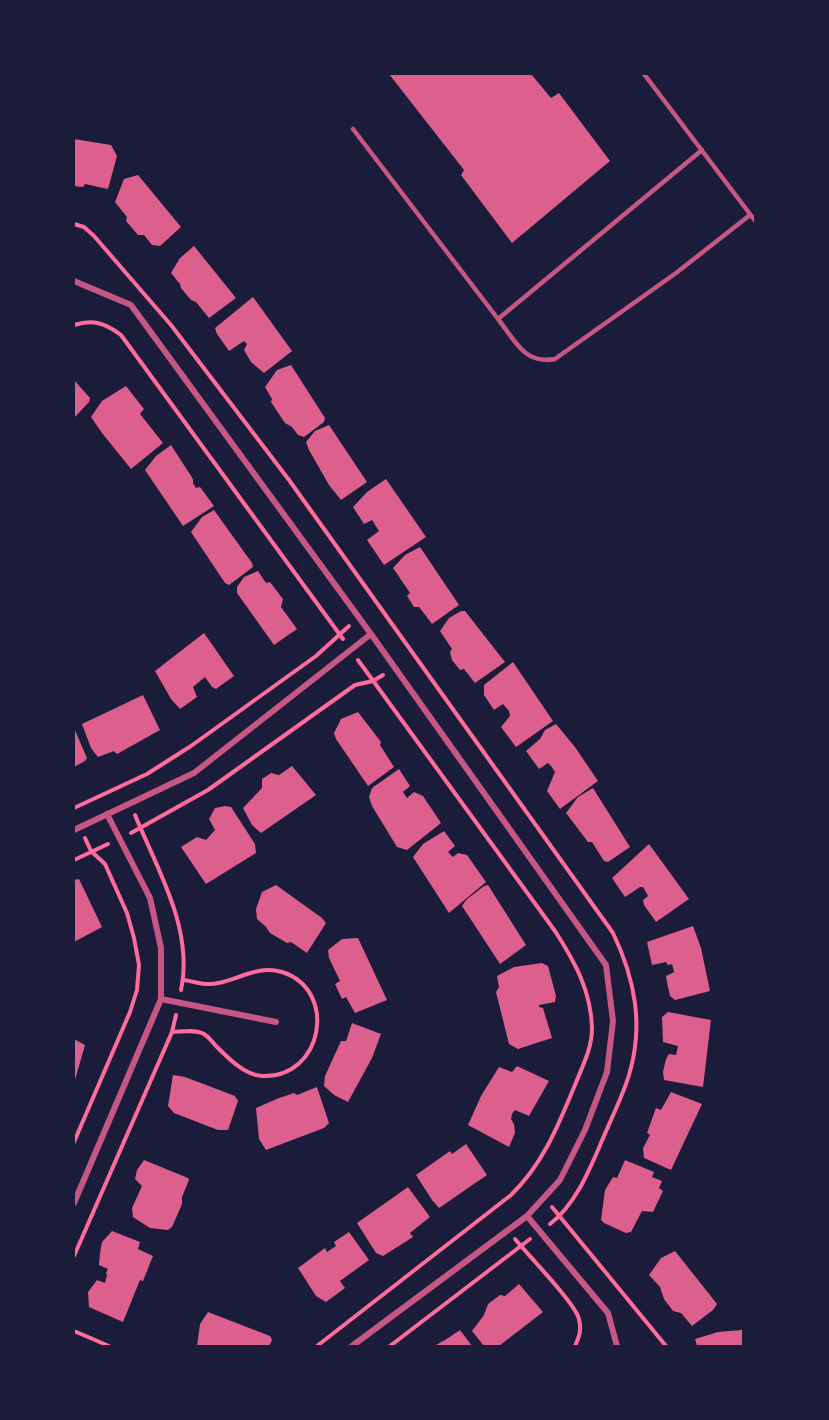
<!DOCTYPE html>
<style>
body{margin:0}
#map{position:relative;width:829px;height:1420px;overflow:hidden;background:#1b1b3a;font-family:"Source Serif 4",serif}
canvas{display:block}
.frame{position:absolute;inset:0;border:75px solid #1b1b3a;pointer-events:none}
</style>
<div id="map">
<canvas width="829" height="1420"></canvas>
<div class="frame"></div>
</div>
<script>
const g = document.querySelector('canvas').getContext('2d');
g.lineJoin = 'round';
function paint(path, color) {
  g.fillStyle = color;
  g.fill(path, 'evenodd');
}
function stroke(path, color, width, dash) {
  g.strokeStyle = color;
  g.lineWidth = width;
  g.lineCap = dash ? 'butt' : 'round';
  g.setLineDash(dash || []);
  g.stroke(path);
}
paint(new Path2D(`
 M389,74H531L551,98L559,93L610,161L512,243L461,175L464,170Z
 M74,139L111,145L117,156L108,189L85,184L83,187L74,186Z
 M138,175L181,227L160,246L152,245L144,235H138L126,221L127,217L115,202L124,179Z
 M194,246L236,298L209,318L196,302L191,300L181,288L180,284L171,273L180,258Z
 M253,297L292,351L264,373L251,362L244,350L247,344L244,341L229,351L217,334L215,328Z
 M291,365L325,418L324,422L304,437L298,435L292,427L285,423L271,402L272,399L265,387L277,370Z
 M74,380L90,398L89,402L74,418Z
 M126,386L144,409L140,414L163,443L131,469L102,433L91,417L102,401Z
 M329,425L367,482L341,500L329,485L309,450L306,442L315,431Z
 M171,445L193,479V483L196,488L200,487L214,506L183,526L145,470L156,456Z
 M386,479L426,537L384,565L367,540L379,531L372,520L364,524L353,507L367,492Z
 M214,510L252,563L253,567L229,585L225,583L191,532L202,517Z
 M420,547L459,605L432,624L419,607H414L407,596L410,593L393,568L405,555Z
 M258,571L266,583L270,582L283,599L281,607L297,629L274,645L237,593V587L244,577Z
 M461,611H465L505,662L475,683L464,669L460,670L452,660L450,652L452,649L440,631L449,618Z
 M204,633L234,676L216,689L212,687L205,677L193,687L197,697L180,709L171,699L155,671Z
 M513,662L553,721L516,747L501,727L510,716L509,711L503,704L494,710L484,695V685Z
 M143,695L160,730L117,754L114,751L98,757L91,748L82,724Z
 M358,712L381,742L380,745L394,767L368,786L336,739L334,733L341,719Z
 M556,724L575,747L598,781L560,809L547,791L555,772L551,766L548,763L539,769L526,751L540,739L545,730Z
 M74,728L87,758L85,761L74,767Z
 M292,766L316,795L261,833L252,825L243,808L262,788V779L271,773L279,775Z
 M399,769L410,786L403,792L407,798L414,792L423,796L441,823L407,850L397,847L372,806L369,797L372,788Z
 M593,788L630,847L608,862L604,861L592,842H588L566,813L578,797Z
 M225,806L231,807L255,844L256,853L206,884L181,847L197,837L206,840L215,830L209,819L215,808Z
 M444,831L455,846L448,852L453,857L458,853L467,855L486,882L449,913L413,857L423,844Z
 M649,844L689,899L656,922L644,905L643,900L648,896L643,887H640L625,897L612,878Z
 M79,879L102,927L74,942V880Z
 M276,885L322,918L326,923L307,953L291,942L287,943L270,933L266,927L257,919L256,909L262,892Z
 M488,885L526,945L500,964L462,906L466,900L484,886Z
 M693,926L701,948L710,991L675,1000L670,996L667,982L666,976L674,972L672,964L668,965L666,962L652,965L647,942Z
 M358,938L387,1000L355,1013L346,997L342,999L335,984L340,981L329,958L328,950L342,939Z
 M542,963L548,966L556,996L555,1002L539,1005V1007L543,1008L552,1038L518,1049L509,1044L496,992L499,987L497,976L514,967Z
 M668,1012L711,1020L703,1087L664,1080L663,1072L666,1059L669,1054L676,1055L678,1046L663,1042L662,1017Z
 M352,1023L381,1034L372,1058L348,1102L334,1095L324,1086L325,1076L341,1041H346Z
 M74,1039L85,1045L75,1080L74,1081Z
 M517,1066L549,1081L529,1116L515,1110L512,1114L511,1119L514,1124L515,1133L509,1147L468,1125L481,1096L499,1067L512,1072Z
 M173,1075L185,1077L235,1096L238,1101L228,1130H218L174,1113L168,1106Z
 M317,1087L329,1123L324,1128L266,1150L259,1139L256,1108L279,1098L294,1093L297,1095Z
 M671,1092L702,1104L671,1170L644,1158L643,1148L650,1135L647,1133L656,1108L661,1110Z
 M466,1144L487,1175L439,1208L432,1200L416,1175L450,1151L452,1154Z
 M144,1160L188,1178L189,1180L182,1197V1204L172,1227L168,1230L150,1228L133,1217L132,1208L142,1186L135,1179L137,1170Z
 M625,1160L654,1172L652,1177L662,1181L659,1188L663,1191L653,1212L642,1211L631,1232L626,1233L604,1223L601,1220L605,1190L613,1177L617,1178Z
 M408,1187L430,1217L410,1233L413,1237L383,1256L376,1253L357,1223Z
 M112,1231L140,1242L138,1249L153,1256L143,1281L140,1280L123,1322L89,1307L88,1292L97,1280L105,1283L107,1275L106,1273L108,1269L99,1265L100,1253L102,1242Z
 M349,1232L369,1260L340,1281L345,1288L326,1302L316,1296L298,1268L325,1248L327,1252L336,1246L334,1242Z
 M675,1251L717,1304L713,1310L692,1326L681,1313L673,1311L664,1299L660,1287L649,1275L661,1258Z
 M519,1284L543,1312L499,1346H484L472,1331L484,1315L488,1304L500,1295L505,1296Z
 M208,1312L270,1336L272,1340L269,1346H197L200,1324Z
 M460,1330L472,1346H434L445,1340Z
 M742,1330V1346H697L695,1339L718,1332Z`), '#dd5f8e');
stroke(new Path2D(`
 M74,224L84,227L94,236L171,325L289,480L613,933C635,979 644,1025 629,1075C622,1098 610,1121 601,1143C589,1171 575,1205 550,1224
 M74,325C93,319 105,323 121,335L343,639
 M74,808L147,774L191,746L316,656L349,626
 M135,815C157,869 194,929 181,990
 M131,833L208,790L355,685L373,681L383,675
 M74,860L108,844
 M172,1032C181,1032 196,1029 204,1034C209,1037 213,1043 217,1047C229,1059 245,1075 262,1076C323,1079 339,990 282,972C255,964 234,983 211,984C202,985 192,981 184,980
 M74,1142L130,1012L137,990L139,965L134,938L127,913L105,864L91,851L85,838
 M552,1207L666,1346
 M515,1239C528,1255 575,1303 579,1319C582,1330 579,1337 575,1346
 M74,1256L172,1032L176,1015
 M74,1331L109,1346
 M317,1346L511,1195C543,1164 558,1126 575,1085C582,1067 592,1049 592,1028C591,991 575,962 555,931L358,660
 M390,1346L530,1239`), '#ff6b9d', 4);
stroke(new Path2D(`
 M644,74L756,222
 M353,129L498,319
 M702,150L498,319C515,340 524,365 555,359L676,273L750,215`), '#c65784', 4.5);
stroke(new Path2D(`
 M74,281L131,305L371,634L606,965L613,1021L607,1072L585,1130L560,1180L527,1216L352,1346
 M74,830L194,773L371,634
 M161,999L276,1022
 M74,1203L161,999V948L150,898L107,814
 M527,1216L608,1313L617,1346`), '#c65784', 6);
</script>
